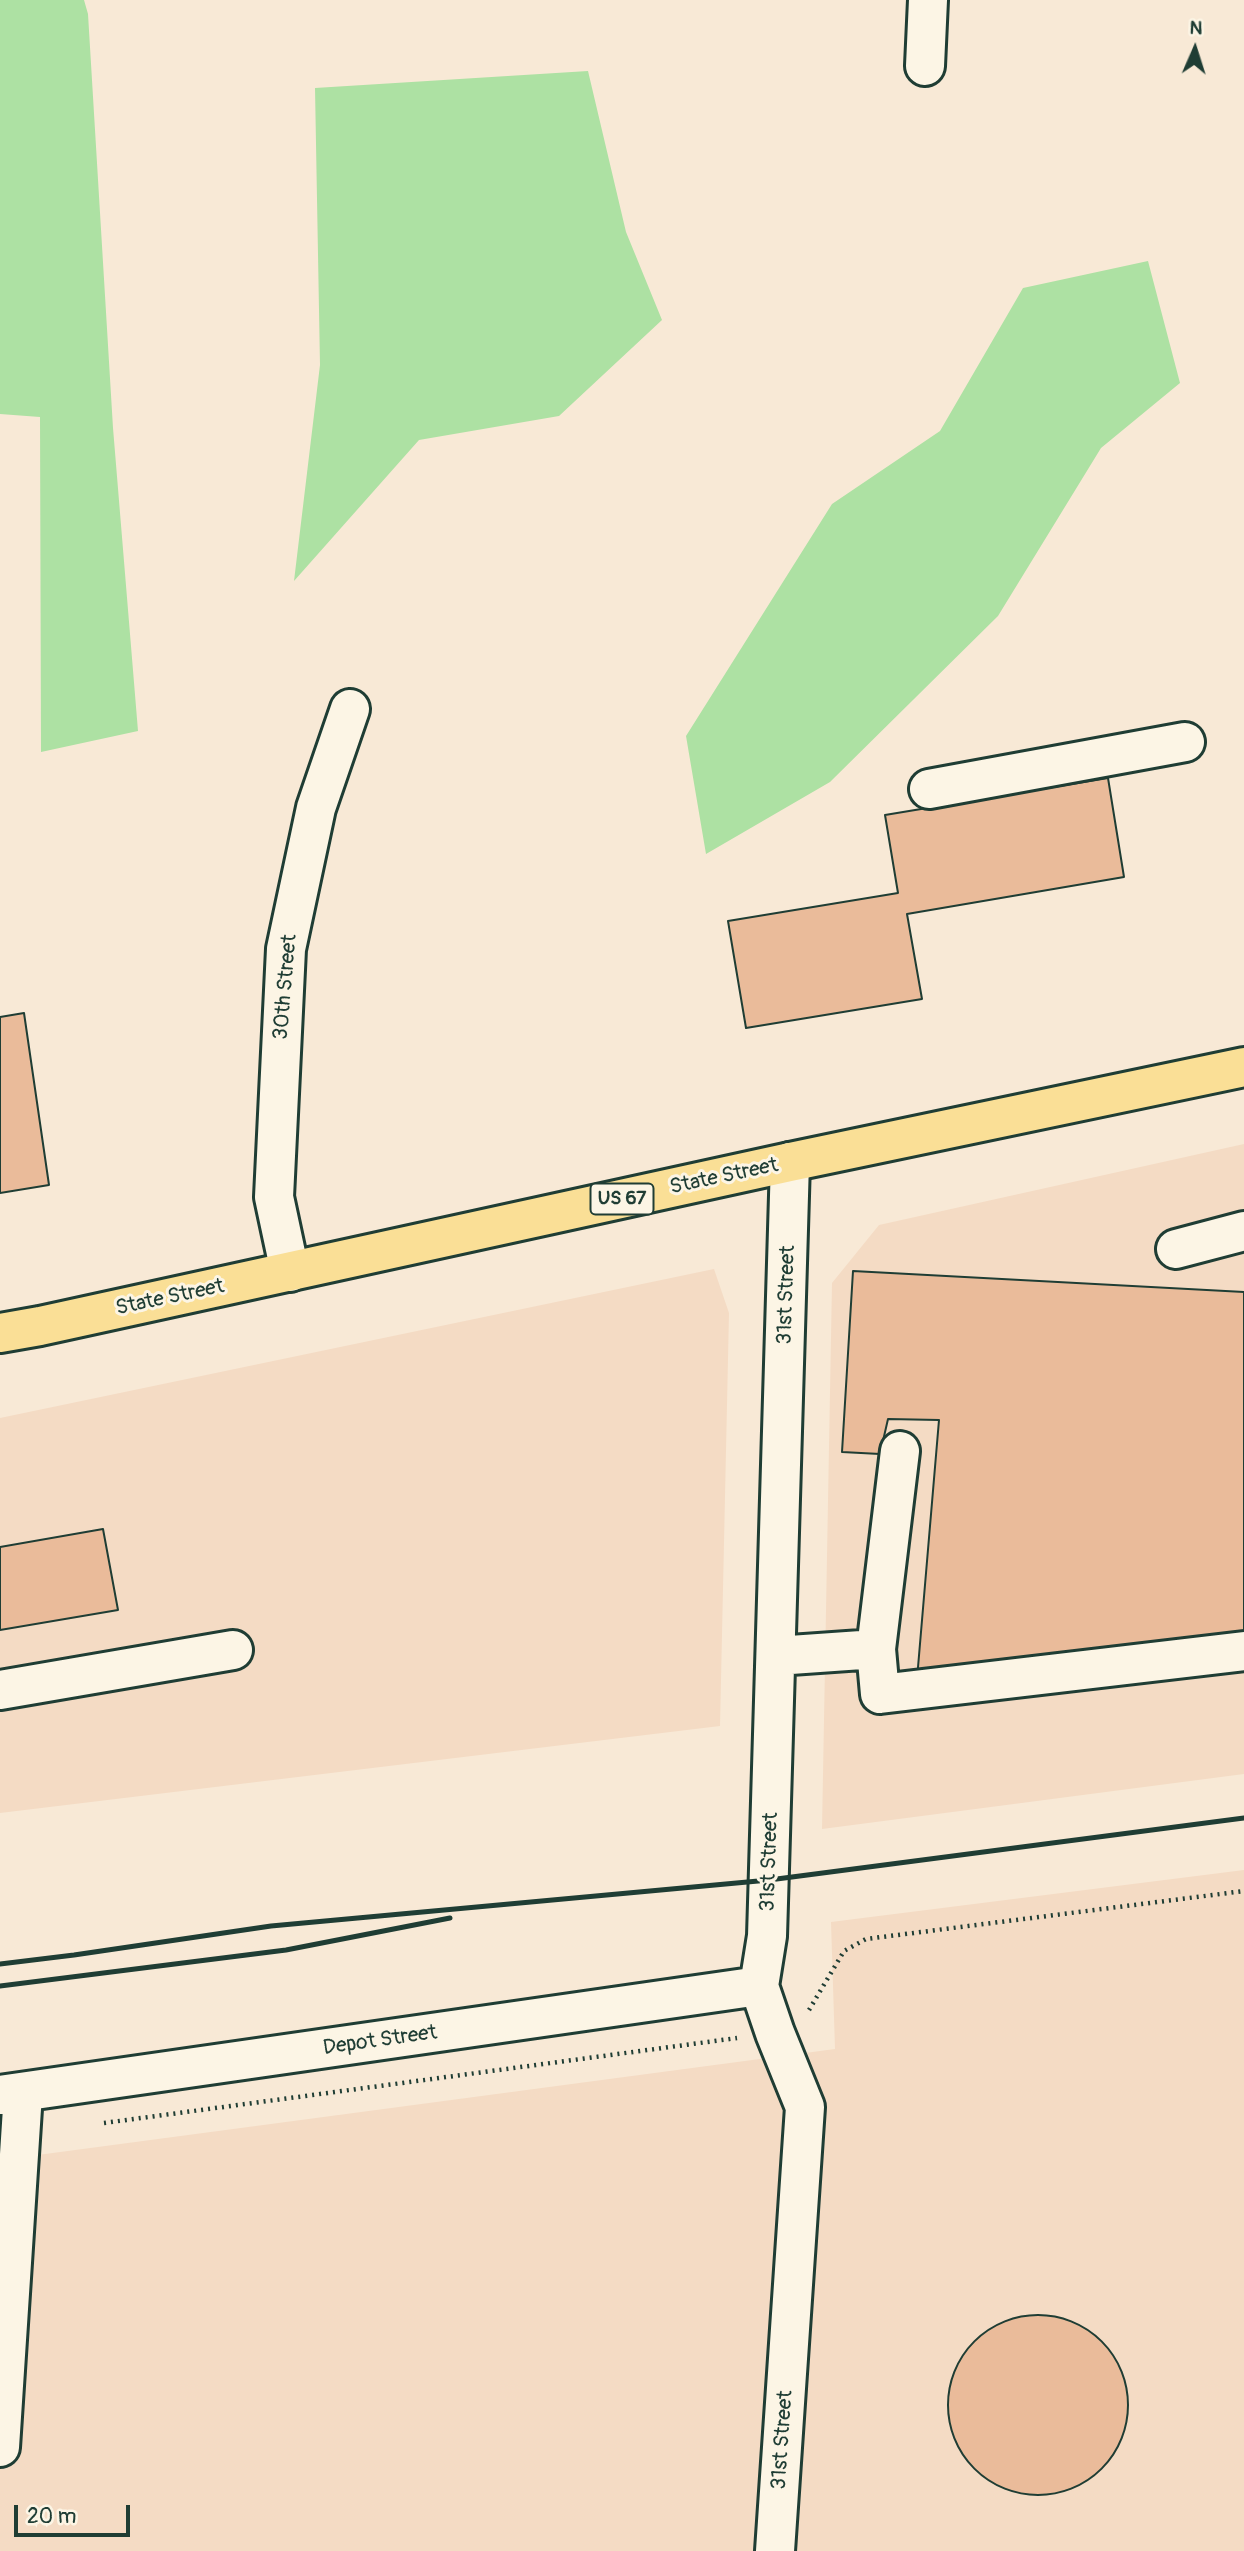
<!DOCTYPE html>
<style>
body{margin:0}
#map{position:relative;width:1244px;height:2551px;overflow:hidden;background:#f8e9d6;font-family:Pangolin,sans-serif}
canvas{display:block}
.north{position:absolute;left:1160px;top:14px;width:70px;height:70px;-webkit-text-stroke:5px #fcf5e5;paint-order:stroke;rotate:3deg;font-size:19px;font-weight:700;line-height:28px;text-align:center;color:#1f3d34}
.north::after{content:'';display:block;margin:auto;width:24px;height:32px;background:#1f3d34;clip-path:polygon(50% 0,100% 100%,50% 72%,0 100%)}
.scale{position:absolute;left:14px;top:2505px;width:116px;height:32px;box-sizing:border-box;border:4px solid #1f3d34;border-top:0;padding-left:9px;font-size:21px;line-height:24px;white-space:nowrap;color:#1f3d34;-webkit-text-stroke:5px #fcf5e5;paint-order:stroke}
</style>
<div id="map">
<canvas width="1244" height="2551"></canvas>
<div class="north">N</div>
<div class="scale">20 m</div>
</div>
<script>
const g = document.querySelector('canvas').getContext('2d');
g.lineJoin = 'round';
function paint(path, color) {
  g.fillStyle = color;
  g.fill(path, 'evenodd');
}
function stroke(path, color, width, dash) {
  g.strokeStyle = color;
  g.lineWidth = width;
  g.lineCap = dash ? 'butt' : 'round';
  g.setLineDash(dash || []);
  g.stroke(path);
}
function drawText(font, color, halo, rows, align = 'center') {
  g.font = font + ' Pangolin,sans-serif';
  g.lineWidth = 6;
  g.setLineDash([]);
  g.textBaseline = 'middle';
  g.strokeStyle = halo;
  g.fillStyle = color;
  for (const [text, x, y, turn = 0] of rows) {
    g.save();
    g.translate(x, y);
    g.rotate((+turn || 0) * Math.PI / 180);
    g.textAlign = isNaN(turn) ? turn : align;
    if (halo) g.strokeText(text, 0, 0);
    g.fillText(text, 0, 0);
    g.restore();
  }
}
paint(new Path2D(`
 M1244,1144V1774L822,1829L832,1283L879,1225Z
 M714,1269L729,1313L720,1726L0,1813V1418Z
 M1244,1870V2551H0V2160L835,2049L831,1922Z`), '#f4dbc4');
paint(new Path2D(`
 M0,0H84L88,14L113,428L138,731L41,752L40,417L0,414Z
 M588,71L626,232L662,320L559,416L419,440L294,581L320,365L315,88Z
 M1148,261L1180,383L1101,448L998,616L830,782L706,854L686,736L832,504L940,431L1023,288Z`), '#ade1a3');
const building = new Path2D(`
 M1108,778L1124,877L907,914L922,999L746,1028L728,921L898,893L885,815Z
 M24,1013L49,1185L0,1193V1017Z
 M853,1271L1244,1292V1641L917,1679L939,1420L888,1419L880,1454L842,1452Z
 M103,1529L118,1610L0,1630V1547Z
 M948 2405a90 90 0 1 1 180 0a90 90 0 1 1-180 0Z`);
paint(building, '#eabb9a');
stroke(building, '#1f3d34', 2);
const minor = new Path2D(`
 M925,66L928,0
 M929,789L1185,742
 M1176,1249L1244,1231
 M290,1272L274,1197L286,949L316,808L350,709
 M876,1649L900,1451
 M776,1656L876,1649L880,1694L1244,1651
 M0,1690L233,1650
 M0,2095L759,1986
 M0,2447L23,2093
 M775,2551L805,2107L775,2033L759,1986L767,1936L790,1162`);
const major = new Path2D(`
 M0,1333L40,1326L790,1162L1244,1067`);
stroke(minor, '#1f3d34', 44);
stroke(major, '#1f3d34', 44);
stroke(new Path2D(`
 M809,2010L844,1951L866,1939L1244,1891
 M104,2123L737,2038`), '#1f3d34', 4.5, [2, 5]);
stroke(minor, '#fcf5e5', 38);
stroke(major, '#fadf96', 38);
stroke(new Path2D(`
 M0,1964L74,1955L271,1926L769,1880L1244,1818
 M0,1986L286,1950L450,1918`), '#1f3d34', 5);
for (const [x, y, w] of [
 [622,1199,63]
]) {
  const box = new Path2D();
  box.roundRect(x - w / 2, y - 15.5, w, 31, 5);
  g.fillStyle = '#fcf5e5';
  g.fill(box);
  stroke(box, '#1f3d34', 2);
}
drawText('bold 19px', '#1f3d34', null, [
 ["US 67",622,1199]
]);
drawText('21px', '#1f3d34', '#fcf5e5', [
 ["30th Street",286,987,-85],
 ["State Street",724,1177,-12],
 ["31st Street",787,1295,-88],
 ["State Street",170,1298,-12],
 ["31st Street",770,1862,-88],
 ["Depot Street",380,2041,-8],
 ["31st Street",783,2440,-86]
]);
</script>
